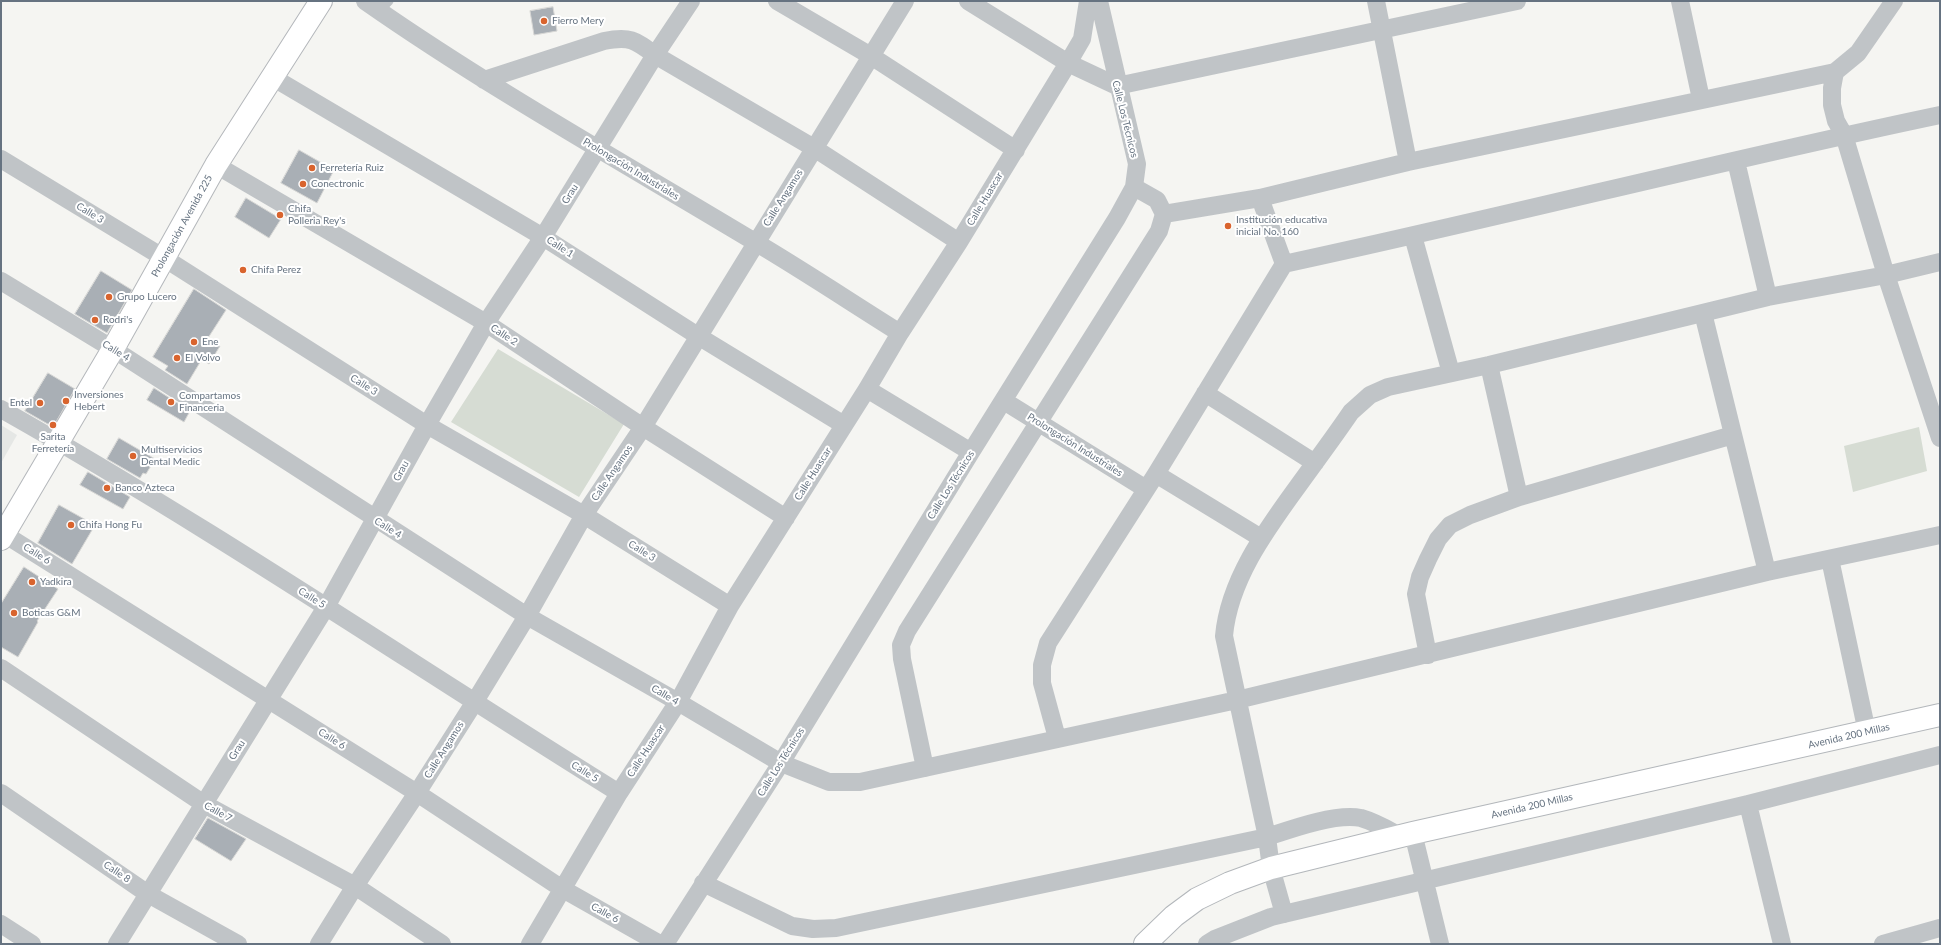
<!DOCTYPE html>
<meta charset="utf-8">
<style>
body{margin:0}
#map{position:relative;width:1941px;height:945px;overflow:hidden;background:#f5f5f2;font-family:Lato,sans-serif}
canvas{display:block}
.frame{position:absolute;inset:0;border:2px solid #667381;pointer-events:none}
</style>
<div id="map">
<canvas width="1941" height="945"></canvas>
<div class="frame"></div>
</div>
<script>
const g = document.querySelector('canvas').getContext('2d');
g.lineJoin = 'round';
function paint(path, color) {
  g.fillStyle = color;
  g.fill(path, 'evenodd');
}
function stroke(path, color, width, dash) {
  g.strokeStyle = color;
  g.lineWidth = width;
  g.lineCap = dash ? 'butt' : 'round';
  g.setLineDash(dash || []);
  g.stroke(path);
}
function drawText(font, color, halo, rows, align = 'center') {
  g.font = font + ' Lato,sans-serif';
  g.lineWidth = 4;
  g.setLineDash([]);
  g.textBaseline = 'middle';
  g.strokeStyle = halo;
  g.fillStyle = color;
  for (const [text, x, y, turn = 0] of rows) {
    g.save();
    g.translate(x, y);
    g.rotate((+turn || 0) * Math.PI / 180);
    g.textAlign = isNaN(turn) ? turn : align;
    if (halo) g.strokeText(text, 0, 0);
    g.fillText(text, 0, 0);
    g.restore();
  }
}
paint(new Path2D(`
 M1,425L17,435L1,463Z`), '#e5e7e5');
paint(new Path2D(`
 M498,349L624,424L579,497L451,422Z
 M1919,427L1927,471L1853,492L1844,446Z`), '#d6dcd3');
const building = new Path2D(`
 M553,7L557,31L534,35L530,11Z
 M299,150L334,170L317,203L281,183Z
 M246,198L281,219L269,238L235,217Z
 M101,271L132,290L107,333L75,314Z
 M194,289L226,310L208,338L220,346L209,364L202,359L187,384L165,370L168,366L153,357Z
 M48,373L75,389L53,427L25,411Z
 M154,388L190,411L184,422L147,400Z
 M119,438L155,459L146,474L143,473L140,478L107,459Z
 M88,472L130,497L123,509L80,485Z
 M59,505L95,525L72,564L38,543Z
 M24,567L58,589L37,621L38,622L18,657L1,647V604Z
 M208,818L246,839L231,861L195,839Z`);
paint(building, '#a9afb5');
stroke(building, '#d6d6d4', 1);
const secondary = new Path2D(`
 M1145,944L1174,916L1197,899L1230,883L1271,868L1413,833L1940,715`);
const primary = new Path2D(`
 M1,539L113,349L216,165L321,1`);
stroke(secondary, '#b3b7bb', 24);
stroke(primary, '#b4b7bb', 24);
stroke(new Path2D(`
 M379,11L389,1`), '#c0c4c7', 9);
stroke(new Path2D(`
 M365,1C491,89 624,163 755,242C804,271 852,303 900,333
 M777,1L871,56L1016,150
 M968,1L1068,63L1117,86L1517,1
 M1376,1L1408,162
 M1680,1L1701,99
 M1894,1L1858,53L1835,72L1832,88V105L1836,121L1844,135L1886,275L1940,438
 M272,77L543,237L698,336L844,425
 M484,80L604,41C630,36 635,40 655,55L814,148L959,242
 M1,159L164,258L427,425L584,515L730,606
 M1736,161L1768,297
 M216,165L486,323L643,427L786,518
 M1134,187L1157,200L1164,214
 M1260,198L1284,264
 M1413,236L1451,373
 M1,281L113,349L527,616L678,702L781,763L829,782H860L1237,700L1767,572L1940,535
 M1703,313L1767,572
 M1489,365L1519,497
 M867,389L971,452
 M1205,393L1315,463
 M1004,401L1146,489
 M1,409C212,528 413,665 619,793
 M1156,474L1261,538
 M4,534L417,793L561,888L660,944
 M1830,559L1867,732
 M1428,655L1416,594L1420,577L1428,559L1438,539L1450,525L1470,515L1519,497L1733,435
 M1,668L204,804L355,886L442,944
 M1057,738L1042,683V665L1048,643L1156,474L1284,264C1503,217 1720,161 1940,115
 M925,768L902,659L901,645L907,631L1159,231L1164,214L1260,198L1408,162L1835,72
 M1,793L148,894L238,944
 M1748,804L1782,944
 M1413,833L1440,944
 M703,883L792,926L813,929L836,928L1267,837C1291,829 1335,813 1361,818C1375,822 1387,829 1400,836
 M1284,914L1271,868L1267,837L1224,636C1229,580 1266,530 1298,486C1316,461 1334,437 1351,412L1370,395L1388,387L1489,365L1768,297L1886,275L1940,262
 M1,924L32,944
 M117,944L326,607L427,425L486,323L543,237L655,55L691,1
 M319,944L355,886L417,793L474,703L527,616L584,515L643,427L905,1
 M530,944L619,793L678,702L730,606L867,389L900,333L959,242L1068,63L1082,39L1088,1
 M665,944L781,763L971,452L1117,218L1134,187L1137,164L1099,1
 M1207,944L1215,939L1271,917L1748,804L1940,755
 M1883,944L1940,928`), '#c0c4c7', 18);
stroke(secondary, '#fff', 22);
stroke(primary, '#fff', 22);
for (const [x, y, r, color] of [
 [544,21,4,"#d9642e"],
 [312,168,4,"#d9642e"],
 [303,184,4,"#d9642e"],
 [280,215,4,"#d9642e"],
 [1228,226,4,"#d9642e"],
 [243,270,4,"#d9642e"],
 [109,297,4,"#d9642e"],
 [95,320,4,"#d9642e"],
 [194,342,4,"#d9642e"],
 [177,358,4,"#d9642e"],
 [66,401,4,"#d9642e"],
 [171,402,4,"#d9642e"],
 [40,403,4,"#d9642e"],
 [53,425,4,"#d9642e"],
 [133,456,4,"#d9642e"],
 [107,488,4,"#d9642e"],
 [71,525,4,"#d9642e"],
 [32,582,4,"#d9642e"],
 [14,613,4,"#d9642e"]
]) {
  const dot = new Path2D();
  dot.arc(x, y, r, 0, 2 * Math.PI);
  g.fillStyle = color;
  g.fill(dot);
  stroke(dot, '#fff', 1.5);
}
drawText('10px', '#667381', '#fff', [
 ["Fierro Mery",552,21],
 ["Ferretería Ruiz",320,168],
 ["Conectronic",311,184],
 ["Chifa",288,209],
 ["Polleria Rey's",288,221],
 ["Institución educativa",1236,220],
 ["inicial No. 160",1236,232],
 ["Chifa Perez",251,270],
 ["Grupo Lucero",117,297],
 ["Rodri's",103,320],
 ["Ene",202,342],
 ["El Volvo",185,358],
 ["Inversiones",74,395],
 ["Hebert",74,407],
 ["Compartamos",179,396],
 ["Financeria",179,408],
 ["Entel",32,403,"right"],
 ["Sarita",53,437,"center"],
 ["Ferretería",53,449,"center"],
 ["Multiservicios",141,450],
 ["Dental Medic",141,462],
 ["Banco Azteca",115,488],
 ["Chifa Hong Fu",79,525],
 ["Yadkira",40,582],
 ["Boticas G&M",22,613]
], 'left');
drawText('10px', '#667381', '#fff', [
 ["Calle Los Técnicos",1125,119,76],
 ["Prolongación Industriales",631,169,31],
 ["Grau",570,194,-58],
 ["Calle Angamos",783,198,-58],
 ["Calle Huascar",985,199,-59],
 ["Calle 3",90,213,31],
 ["Prolongación Avenida 225",182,226,-61],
 ["Calle 1",560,247,33],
 ["Calle 2",504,335,33],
 ["Calle 4",116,351,32],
 ["Calle 3",364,385,32],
 ["Prolongación Industriales",1075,445,32],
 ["Grau",401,471,-61],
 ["Calle Angamos",612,473,-56],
 ["Calle Huascar",813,474,-58],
 ["Calle Los Técnicos",951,485,-58],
 ["Calle 4",388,528,32],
 ["Calle 3",642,551,32],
 ["Calle 6",37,554,32],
 ["Calle 5",312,598,32],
 ["Calle 4",665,695,30],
 ["Avenida 200 Millas",1849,736,-13],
 ["Calle 6",332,739,32],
 ["Grau",237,750,-58],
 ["Calle Angamos",444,750,-58],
 ["Calle Huascar",646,751,-57],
 ["Calle Los Técnicos",781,762,-58],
 ["Calle 5",585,772,32],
 ["Avenida 200 Millas",1532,806,-13],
 ["Calle 7",218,812,29],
 ["Calle 8",117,872,34],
 ["Calle 6",605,913,29]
]);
</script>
